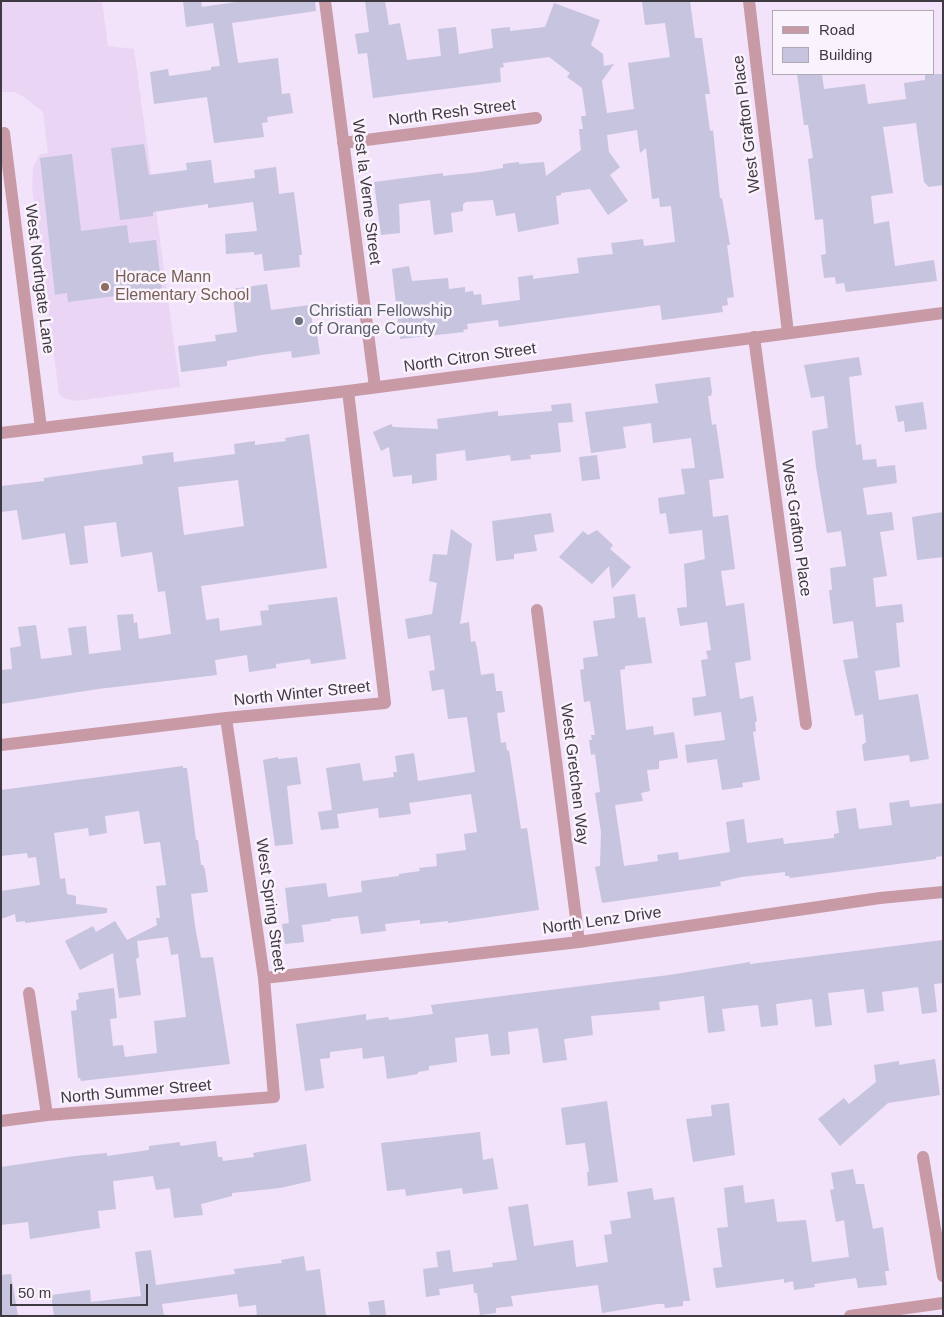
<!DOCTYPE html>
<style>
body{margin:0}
#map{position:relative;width:944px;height:1317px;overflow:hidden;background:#f2e2fa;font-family:Helvetica,sans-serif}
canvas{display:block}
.frame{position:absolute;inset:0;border:2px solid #3f3942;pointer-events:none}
.legend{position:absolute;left:772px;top:10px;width:162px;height:65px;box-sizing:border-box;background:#faf3fd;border:1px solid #afa9b2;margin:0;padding:6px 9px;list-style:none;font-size:15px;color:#3f3942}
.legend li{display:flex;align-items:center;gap:10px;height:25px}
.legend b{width:25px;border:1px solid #afa9b2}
.scale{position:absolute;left:10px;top:1284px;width:138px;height:22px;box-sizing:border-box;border:2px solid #3f3942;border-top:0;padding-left:6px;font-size:15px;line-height:18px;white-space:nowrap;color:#3f3942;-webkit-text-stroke:4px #faf3fd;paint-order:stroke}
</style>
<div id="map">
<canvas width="944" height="1317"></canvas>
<div class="frame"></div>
<ul class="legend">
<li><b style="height:6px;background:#c89aa5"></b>Road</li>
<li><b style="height:14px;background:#c6c4de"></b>Building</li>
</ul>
<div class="scale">50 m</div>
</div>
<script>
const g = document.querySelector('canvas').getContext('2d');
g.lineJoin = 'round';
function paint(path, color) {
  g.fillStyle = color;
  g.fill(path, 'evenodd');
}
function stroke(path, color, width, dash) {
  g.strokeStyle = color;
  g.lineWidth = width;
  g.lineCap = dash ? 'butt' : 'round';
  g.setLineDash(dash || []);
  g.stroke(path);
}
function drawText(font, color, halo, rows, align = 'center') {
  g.font = font + ' Helvetica,sans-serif';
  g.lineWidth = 5;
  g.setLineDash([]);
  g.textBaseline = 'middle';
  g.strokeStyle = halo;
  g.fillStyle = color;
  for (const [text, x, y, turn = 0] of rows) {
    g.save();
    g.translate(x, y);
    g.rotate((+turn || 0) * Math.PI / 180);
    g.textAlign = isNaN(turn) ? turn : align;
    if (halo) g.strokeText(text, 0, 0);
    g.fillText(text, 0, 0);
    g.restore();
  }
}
paint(new Path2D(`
 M1,1H102L108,46L134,49L180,387L75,401L63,398L59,394L32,187L33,167L40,154L48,153L43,112L24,97L14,92H1Z`), '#ead6f4');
paint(new Path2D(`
 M183,1H201L202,7L243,1H315L316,11L232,23L238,63L278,58L282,94L290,93L293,113L267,117L268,122L262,123L264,137L214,143L207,97L154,104L150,72L168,69L169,76L211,70V67L220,66L213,23L186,27Z
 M365,1H385L389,25L400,23L407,60L441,56L438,29L456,27L459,54L493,48L491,29L510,27V31L545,27L554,3L600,20L591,45L603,54L604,66L614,64L602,81L607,113L634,109L628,63L670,57L665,23L645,25L642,1H690L695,38H702L710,94H705L710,131L713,130L720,198H722L730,245H727L734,297L727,298L728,305L722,306L723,312L662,320L660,305L499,327L498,320L467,324L468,329L463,330L464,332L400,339L392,269L409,266L412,281L448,278L449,289L465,287V292L473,291L474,295L481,294L482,305L520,300L518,277L533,275V279L579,273L577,258L613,254L611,243L643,239L644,246L675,242L671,206L660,207L659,198L652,199L646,148L640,153L637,130L607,135L609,152L620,167L610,175L628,201L608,215L590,189L561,193V195L556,196L559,224L518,232L515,213L496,216L493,200L466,202L463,204V211L451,213L453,232L434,235L430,200L399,204L400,233L381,235L374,182L443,173V176L480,172L503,168V164L519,162V164L544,162L546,176L581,150L579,129H583L581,116H586L582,88L567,77L570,73L549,57L503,63L504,67L500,68L501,82L373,98L367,53L358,54L355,34L369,32Z
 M797,74H822L824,89L865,84L868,104L906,99L904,83L925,80V74H943V185L929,187L924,182L916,123L883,127L893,193L871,196L874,224L889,221L895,266L934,260L937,281L846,292L844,283L836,284L835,277L824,278L821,255L826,254L823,219L815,220L808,159L813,158L808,125H804Z
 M144,144L149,175L187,170L186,163L211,160L214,183L255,178L254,170L276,167L279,194L294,192L302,255H299L300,267L264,271L262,254L254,255V252L226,254L225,234L257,231L253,202L208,208V204L153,212V216L120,220L111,148Z
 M72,154L81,231L127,225L129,243L156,240L162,290L68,302L67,293L55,295L40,158Z
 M267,284L271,310L310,305L314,335L317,334L320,354L292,358L291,351L261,355L227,361V366L181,372L178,346L216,341L215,335L237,332L232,289Z
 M859,357L862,375L849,377L856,445L861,444L863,460L876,459L877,467L895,465L897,483L863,488L867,515L892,512L894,530L880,532L887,576L873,578L876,607L902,604L904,622L896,623L900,667L875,671L879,700L918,694L929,759L910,762L909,755L864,761L862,745L866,742L863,714L855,716L843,660L858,658L853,621L833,624L829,590H832L830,568L846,566L841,531L827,533L816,467L812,431L828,428L824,396L811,398L804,365Z
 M710,377L712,392L711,396H708L712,425L716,424L724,478L709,480L713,517L728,515L735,569L721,571L726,606L744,603L751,660L735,663L740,699L753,696L757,721L755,722L756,731L753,732L760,780L742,783L743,787L722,790L717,759L687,763L685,745L725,740L721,712L694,716L692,698L706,696L701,660L708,659L706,651L711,650L707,622L680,626L677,608L687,607L684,564L705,559L702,530L669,534L666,513L660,514L658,498L685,494L681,469L695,468L691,438L653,443L651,423L623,427L626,448L591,453L585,412L658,403L655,384Z
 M923,402L927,429L905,432L904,421L898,422L895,406Z
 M571,403L573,422L558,423L561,452L530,455L531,459L511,461L510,455L466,461L465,450L436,454L437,480L412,484V475L393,477L389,447L381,451L373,432L391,424L393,427L438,429L437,419L498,411V416L552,411L551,405Z
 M309,434L327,568L201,586L206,620L219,618L220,631L262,625L260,611L269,610L268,605L337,597L346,659L311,664L310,659L276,664V668L249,672L247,655L215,660L217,675L98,689L1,704V670L12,669L10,648L21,646L18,627L36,625L41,659L72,655L68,628L86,626L89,654L121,650L117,615L133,614L134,623L137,622L139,639L171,634L165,591L158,592L152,552L121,557L116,522L84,526L88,563L70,565L65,533L22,540L17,510L1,512V486L44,481V478L143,464L142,456L173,452L174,462L235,454L234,444L255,441V445L286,441L285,438ZM238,480L244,526L184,535L178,487Z
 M597,455L600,479L582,481L579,457Z
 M943,512V557L917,560L912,517Z
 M551,513L554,532L534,535L537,551L514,554V559L496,561L492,521Z
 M451,529L472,544L460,624L469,622L471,642L475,641L477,648L481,675L494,673L496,691H502L505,712L497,713L501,743L506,742L507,751L509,750L521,829L527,828L539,910L448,923V921L420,924V920L385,924L386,931L361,934L358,916L331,919V921L302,925L304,942L285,944L282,924L289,923L285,888L326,883L328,897L362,892L361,881L399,876V874L420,871L419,868L437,866L436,854L466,850L464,834L477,832L471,794L409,803L411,814L379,818L378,808L337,814L339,828L321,830L318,812L332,810L326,768L360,763L363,781L394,777L393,772H397L395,756L414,753L418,781L475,772L467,717L448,719L444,689L432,691L429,671L435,670L430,635L408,639L405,619L432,614L437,583L429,581L433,554L447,555Z
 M597,530L613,545L610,549L631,567L612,589L609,566L592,584L559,557L583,531L588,535Z
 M635,594L638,618L645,617L652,663L625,666V669L620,670L626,730L653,726L654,735L674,732L678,758L659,761V769L647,770L650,791L641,793L643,801L615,805L624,866L658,861L657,855L678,852L679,860L730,852L726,822L744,819L747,843L783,838L784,844L834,838V834L839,833L836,811L856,808L859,829L892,825L889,803L909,800L910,807L943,803V856L936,857V859L790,878L789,876H785V872L741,877L720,882L721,886L602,903L595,867L600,866L601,832L595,793L600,792L595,754L591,755L589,740H592L591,735H595L590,701L584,702L580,670L584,669L583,658L598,656L593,621L615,618L613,597Z
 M278,757V759L297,757L301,784L287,786L293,844L275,846L263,760Z
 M183,766V768H187L196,840H198L201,865H203L205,870L208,892L191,894L195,926L201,958L213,957L230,1064L81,1081L80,1078H78L71,1011L77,1010L76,1000L79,999L78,993L114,988L117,1018L110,1019L113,1046L123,1045L125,1057L157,1053L154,1021L186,1017L178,954L171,955L168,937L137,941L139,957L136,959L141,995L119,998L113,953L80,970L65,941L93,926L96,932L115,921L127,940L157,925L156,918H160L156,886L166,885L160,842L144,844L139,811L105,816L107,833L89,836L88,828L54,833L60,879L65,878L67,894L76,896V904L107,908V913L25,923V921L16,922L15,914L1,919V891L40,885L36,857L28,858L27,853L1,856V790Z
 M943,940V983L934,984L937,1012L922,1014L918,987L882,992L884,1011L867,1013L864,989L828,993L832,1025L815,1027L812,999L776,1004L778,1025L761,1027L758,1005L722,1009L725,1031L708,1033L704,996L659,1002L660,1010L591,1016L593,1035L564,1039L567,1060L543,1063L538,1028L508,1032L510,1054L491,1056L488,1034L455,1038L457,1062L429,1066V1070L418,1072V1074L387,1079L384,1056L363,1059L362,1048L330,1052V1058L320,1059L324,1088L305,1091L296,1024L366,1014V1020L388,1017L389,1020L433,1014L431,1005L669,975L750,962V964Z
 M935,1059L940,1095L888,1103L840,1146L818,1119L844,1098L849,1104L876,1082L874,1065L899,1061V1065Z
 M607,1101L618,1182L588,1186L587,1172H589L585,1143L566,1145L561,1108Z
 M729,1103L735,1155L693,1162L686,1119L712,1116L711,1105Z
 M480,1132L483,1160L493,1158L498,1189L463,1194L462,1188L406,1196L405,1189L387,1191L381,1143Z
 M216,1141L218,1157H222L223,1161L254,1157L253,1153L306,1144L311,1181L280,1188L232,1193V1196L201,1204L203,1215L174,1218L170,1188L156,1190L153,1176L113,1181L116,1209L98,1211L100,1228L30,1239L28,1222L1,1225V1167L75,1156L107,1153V1156L149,1150V1146L180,1142V1146Z
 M853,1169L856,1184H864L873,1229L883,1227L889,1271H885L887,1285L858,1288L856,1278L814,1284L815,1287L794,1290L793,1281L784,1283V1279L716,1288L713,1268L722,1267L717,1228L728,1227L724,1188L743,1185L745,1203L774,1199L777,1222L806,1220L812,1262L849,1257L844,1220L836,1222L830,1190L834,1189L831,1173Z
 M652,1188L654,1200L674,1197L690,1301H683V1306L665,1308L664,1304H657L602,1313L598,1285L511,1296L513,1306L496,1308V1313L480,1315L477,1293H474L473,1284L439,1289L440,1295L426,1297L423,1269L438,1267L436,1252L450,1250L453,1272L493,1267L492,1263L517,1260L508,1207L528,1204L534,1246L573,1240L576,1267L608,1262L604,1235L612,1234L610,1221L631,1218L627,1192Z
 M151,1250L156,1285L235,1274L234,1269L282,1263L281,1260L304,1256L306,1271L320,1269L326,1316H257L256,1305L239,1307L237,1294L162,1304L164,1316H54L51,1295L90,1290L91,1302L141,1296L135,1252Z
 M11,1274L18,1316H1V1275Z
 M384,1300L386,1315L370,1316L368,1302Z`), '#c6c4de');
stroke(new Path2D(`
 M325,1L375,387
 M749,1L788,333
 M4,133L41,428
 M343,143L536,118
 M754,337L806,724
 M537,610L579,942
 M1,745L226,718L385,703L348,391
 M264,978L579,942L880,898L943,892
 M29,993L47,1115
 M1,1121L47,1115L274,1097L264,978L226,718
 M923,1157L943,1276`), '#c89aa5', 12);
stroke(new Path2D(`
 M1,433L348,391L943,313
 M850,1316L943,1303`), '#c89aa5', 12);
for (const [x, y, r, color] of [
 [105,287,5,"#8d6e63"],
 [299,321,5,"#6b7280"]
]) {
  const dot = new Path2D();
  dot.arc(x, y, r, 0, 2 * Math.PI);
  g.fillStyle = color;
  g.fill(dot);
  stroke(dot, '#faf3fd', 2);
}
drawText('16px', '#3f3942', '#faf3fd', [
 ["North Resh Street",452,113,-7],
 ["West Grafton Place",747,124,-97],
 ["West la Verne Street",366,192,83],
 ["West Northgate Lane",39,279,83],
 ["North Citron Street",470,358,-8],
 ["West Grafton Place",796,528,82],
 ["North Winter Street",302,694,-6],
 ["West Gretchen Way",574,774,83],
 ["West Spring Street",270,905,82],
 ["North Lenz Drive",602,921,-8],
 ["North Summer Street",136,1092,-5]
]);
drawText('16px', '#785e54', '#faf3fd', [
 ["Horace Mann",115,278],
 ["Elementary School",115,296]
], 'left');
drawText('16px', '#5b616d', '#faf3fd', [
 ["Christian Fellowship",309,312],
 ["of Orange County",309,330]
], 'left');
</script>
